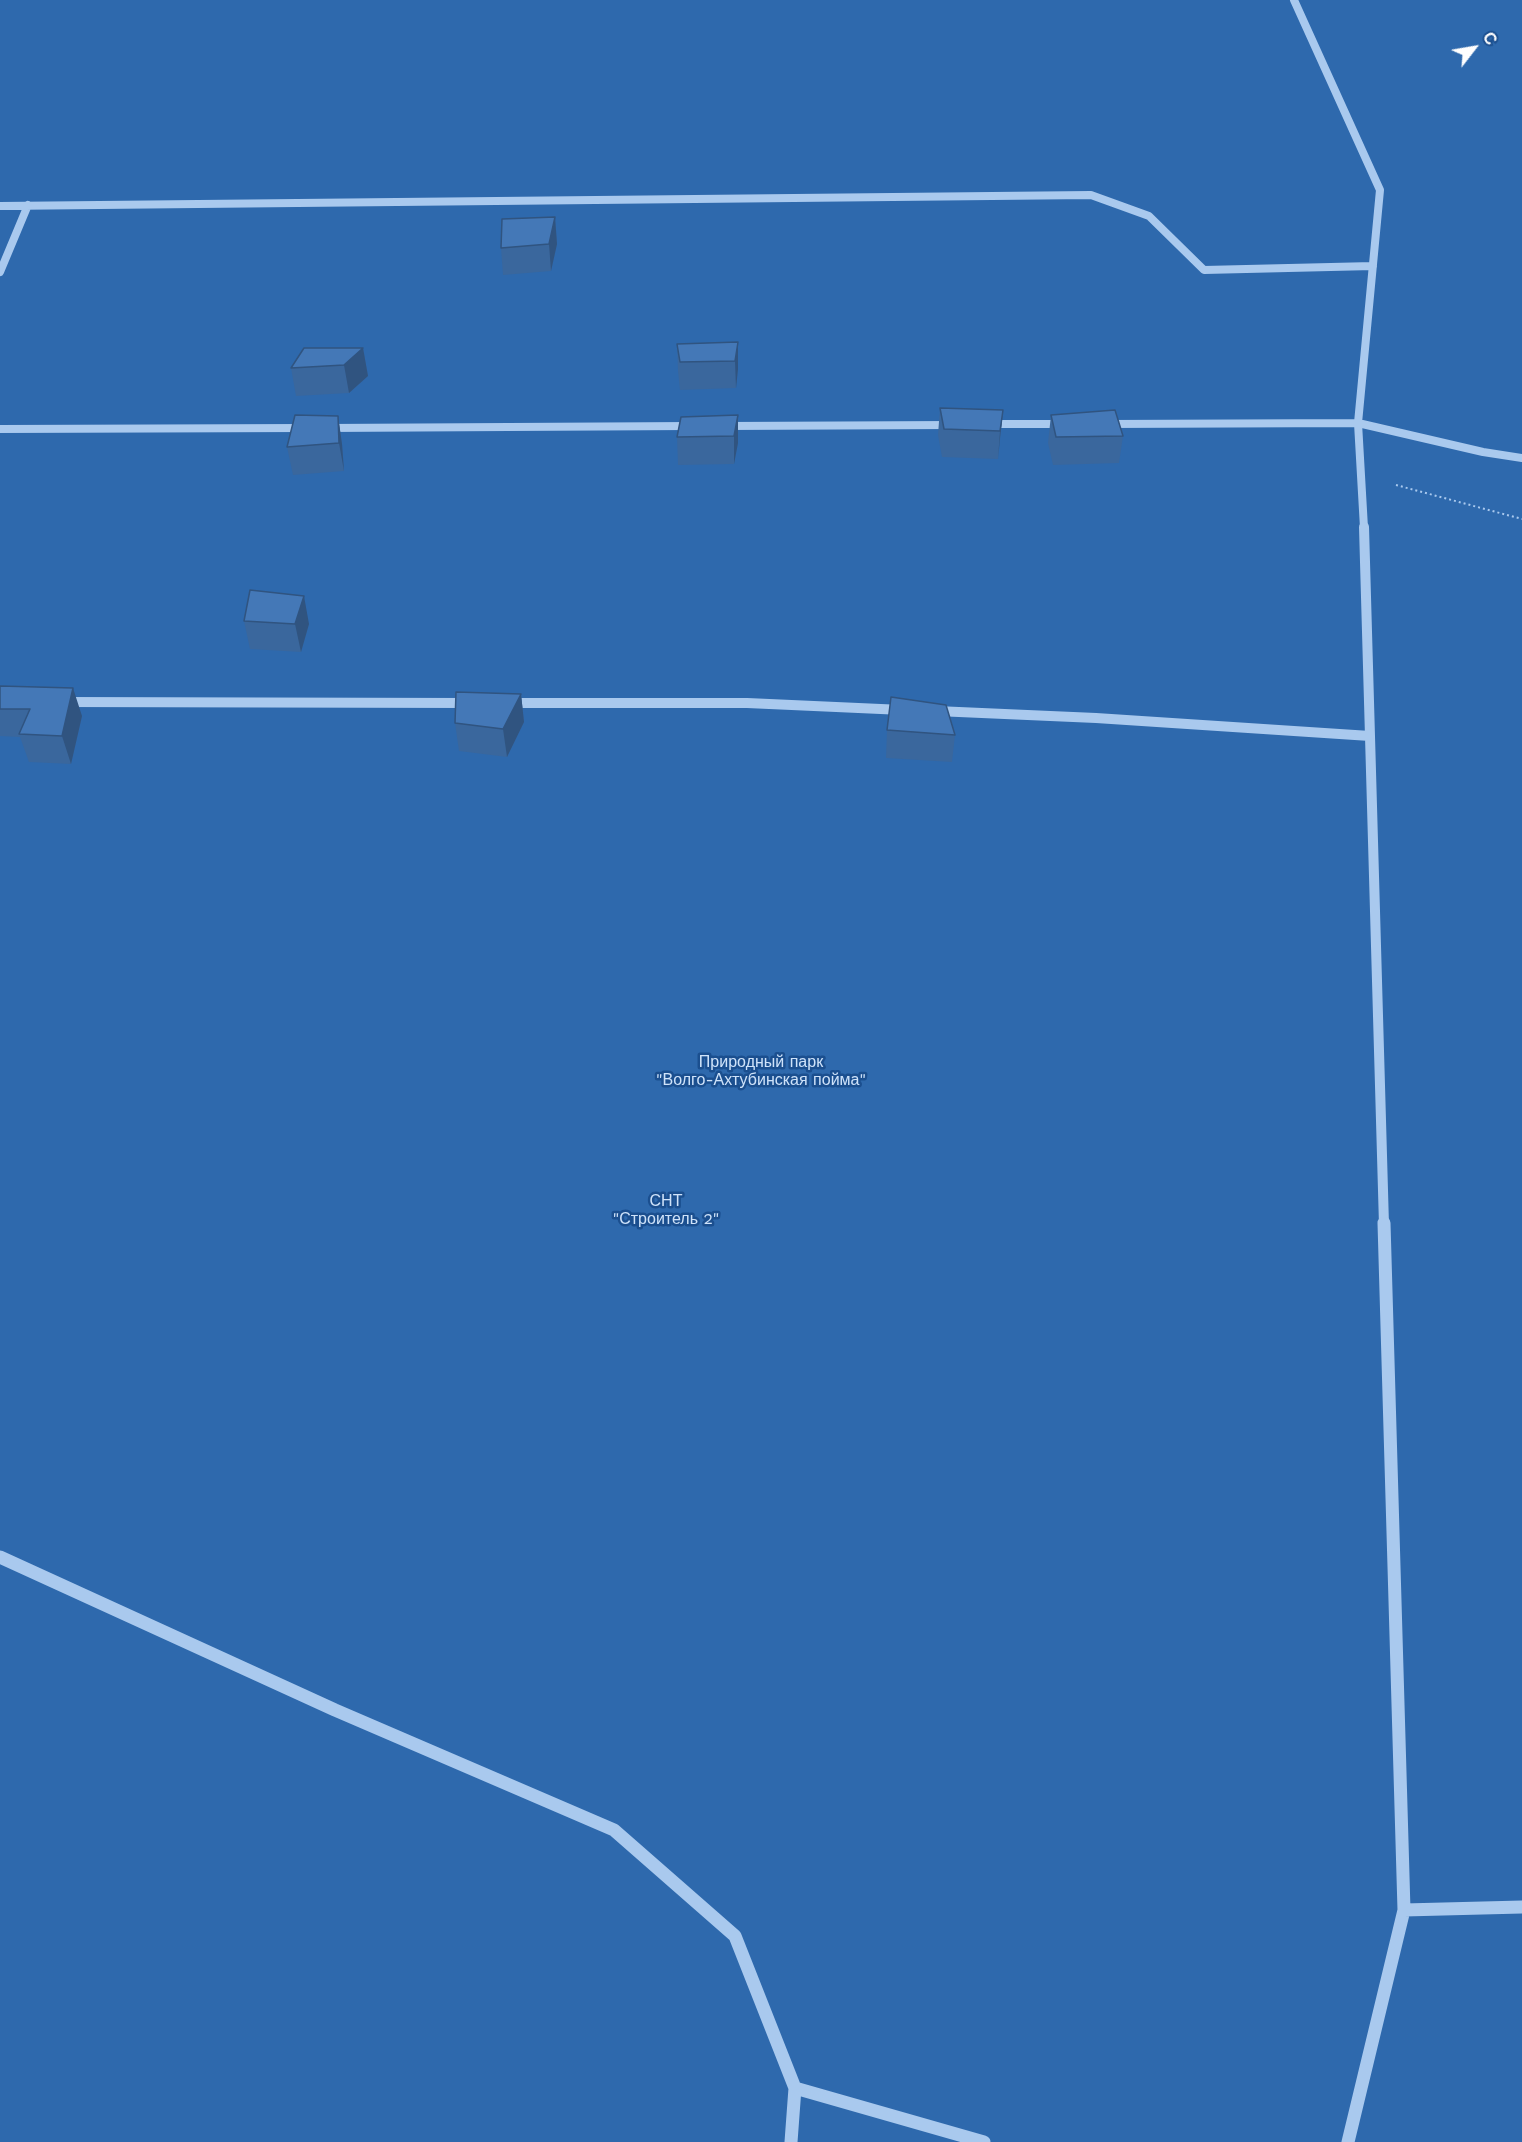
<!DOCTYPE html>
<meta charset="utf-8">
<style>
body{margin:0}
#map{position:relative;width:1522px;height:2142px;overflow:hidden;background:#1b4f8f;font-family:"Work Sans",sans-serif}
canvas{display:block}
.north{position:absolute;left:1444px;top:18px;width:60px;height:60px;-webkit-text-stroke:4px #1b4f8f;paint-order:stroke;rotate:59deg;font-size:16px;font-weight:700;line-height:24px;text-align:center;color:#fff}
.north::after{content:'';display:block;margin:auto;width:21px;height:27px;background:#fff;clip-path:polygon(50% 0,100% 100%,50% 72%,0 100%)}
</style>
<div id="map">
<canvas width="1522" height="2142"></canvas>
<div class="north">С</div>
</div>
<script>
const g = document.querySelector('canvas').getContext('2d');
g.lineJoin = 'round';
function paint(path, color) {
  g.fillStyle = color;
  g.fill(path, 'evenodd');
}
function stroke(path, color, width, dash) {
  g.strokeStyle = color;
  g.lineWidth = width;
  g.lineCap = dash ? 'butt' : 'round';
  g.setLineDash(dash || []);
  g.stroke(path);
}
function drawText(font, color, halo, rows, align = 'center') {
  g.font = font + ' "Work Sans",sans-serif';
  g.lineWidth = 5;
  g.setLineDash([]);
  g.textBaseline = 'middle';
  g.strokeStyle = halo;
  g.fillStyle = color;
  for (const [text, x, y, turn = 0] of rows) {
    g.save();
    g.translate(x, y);
    g.rotate((+turn || 0) * Math.PI / 180);
    g.textAlign = isNaN(turn) ? turn : align;
    if (halo) g.strokeText(text, 0, 0);
    g.fillText(text, 0, 0);
    g.restore();
  }
}
paint(new Path2D(`
 M0,0H1522V2142H0Z`), '#2e69ad');
stroke(new Path2D(`
 M1396,485L1522,519`), '#a9c9ee', 2, [2, 3]);
stroke(new Path2D(`
 M1294,0L1380,190L1358,423L1364,528
 M0,206L1091,195L1149,216L1204,270L1373,266
 M0,272L28,205
 M989,424H1064
 M1106,424L1358,423L1483,452L1522,458
 M725,426L953,425
 M326,428L692,426
 M0,429L305,428`), '#a9c9ee', 8);
stroke(new Path2D(`
 M1364,527L1384,1225
 M63,702L468,703
 M507,703H747L903,710
 M936,711L1096,718L1370,736`), '#a9c9ee', 10);
stroke(new Path2D(`
 M0,1557L335,1710L614,1830L735,1936L795,2088L984,2142
 M1404,1910L1522,1907
 M791,2142L795,2088
 M1348,2142L1404,1910L1384,1223`), '#a9c9ee', 13);
paint(new Path2D(`
 M555,217L557,244L551,271L503,275L501,248Z
 M738,342V369L736,388L680,390L678,371L677,344Z
 M363,348L368,376L349,393L296,396L291,368Z
 M940,408L1003,410L998,459L942,457L938,435Z
 M738,415V443L734,464L678,465L677,437Z
 M1051,415L1123,436L1119,463L1053,465L1048,443Z
 M338,416L342,444L344,471L293,475L287,447Z
 M244,621L309,624L301,652L250,649Z
 M0,686L82,716L71,764L29,762L20,737L0,736Z
 M521,694L524,722L507,757L459,751L455,723Z
 M887,730L955,735L952,762L886,758Z`), '#3a679d');
paint(new Path2D(`
 M555,217L557,244L551,271L549,244Z
 M738,342V369L736,388L735,361Z
 M363,348L368,376L349,393L344,365Z
 M1003,410L1000,438L998,459L1000,431Z
 M738,415V443L734,464V436Z
 M338,416L342,444L344,471L339,443Z
 M304,596L309,624L301,652L295,624Z
 M73,688L82,716L71,764L62,736Z
 M521,694L524,722L507,757L503,729Z`), '#305480');
const building = new Path2D(`
 M555,217L549,244L501,248L502,219Z
 M738,342L735,361L680,362L677,344Z
 M304,348H363L344,365L291,368Z
 M940,408L1003,410L1000,431L944,429Z
 M1115,410L1123,436L1056,437L1051,415Z
 M295,415L338,416L339,443L287,447Z
 M738,415L734,436L677,437L681,417Z
 M250,590L304,596L295,624L244,621Z
 M0,686L73,688L62,736L19,734L30,709H0Z
 M456,692L521,694L503,729L455,723Z
 M891,697L946,705L955,735L887,730Z`);
paint(building, '#4478b7');
stroke(building, '#305480', 1.5);
drawText('16px', '#cfe3fa', '#1b4f8f', [
 ["Природный парк",761,1062],
 ["\"Волго-Ахтубинская пойма\"",761,1080],
 ["СНТ",666,1201],
 ["\"Строитель 2\"",666,1219]
]);
</script>
